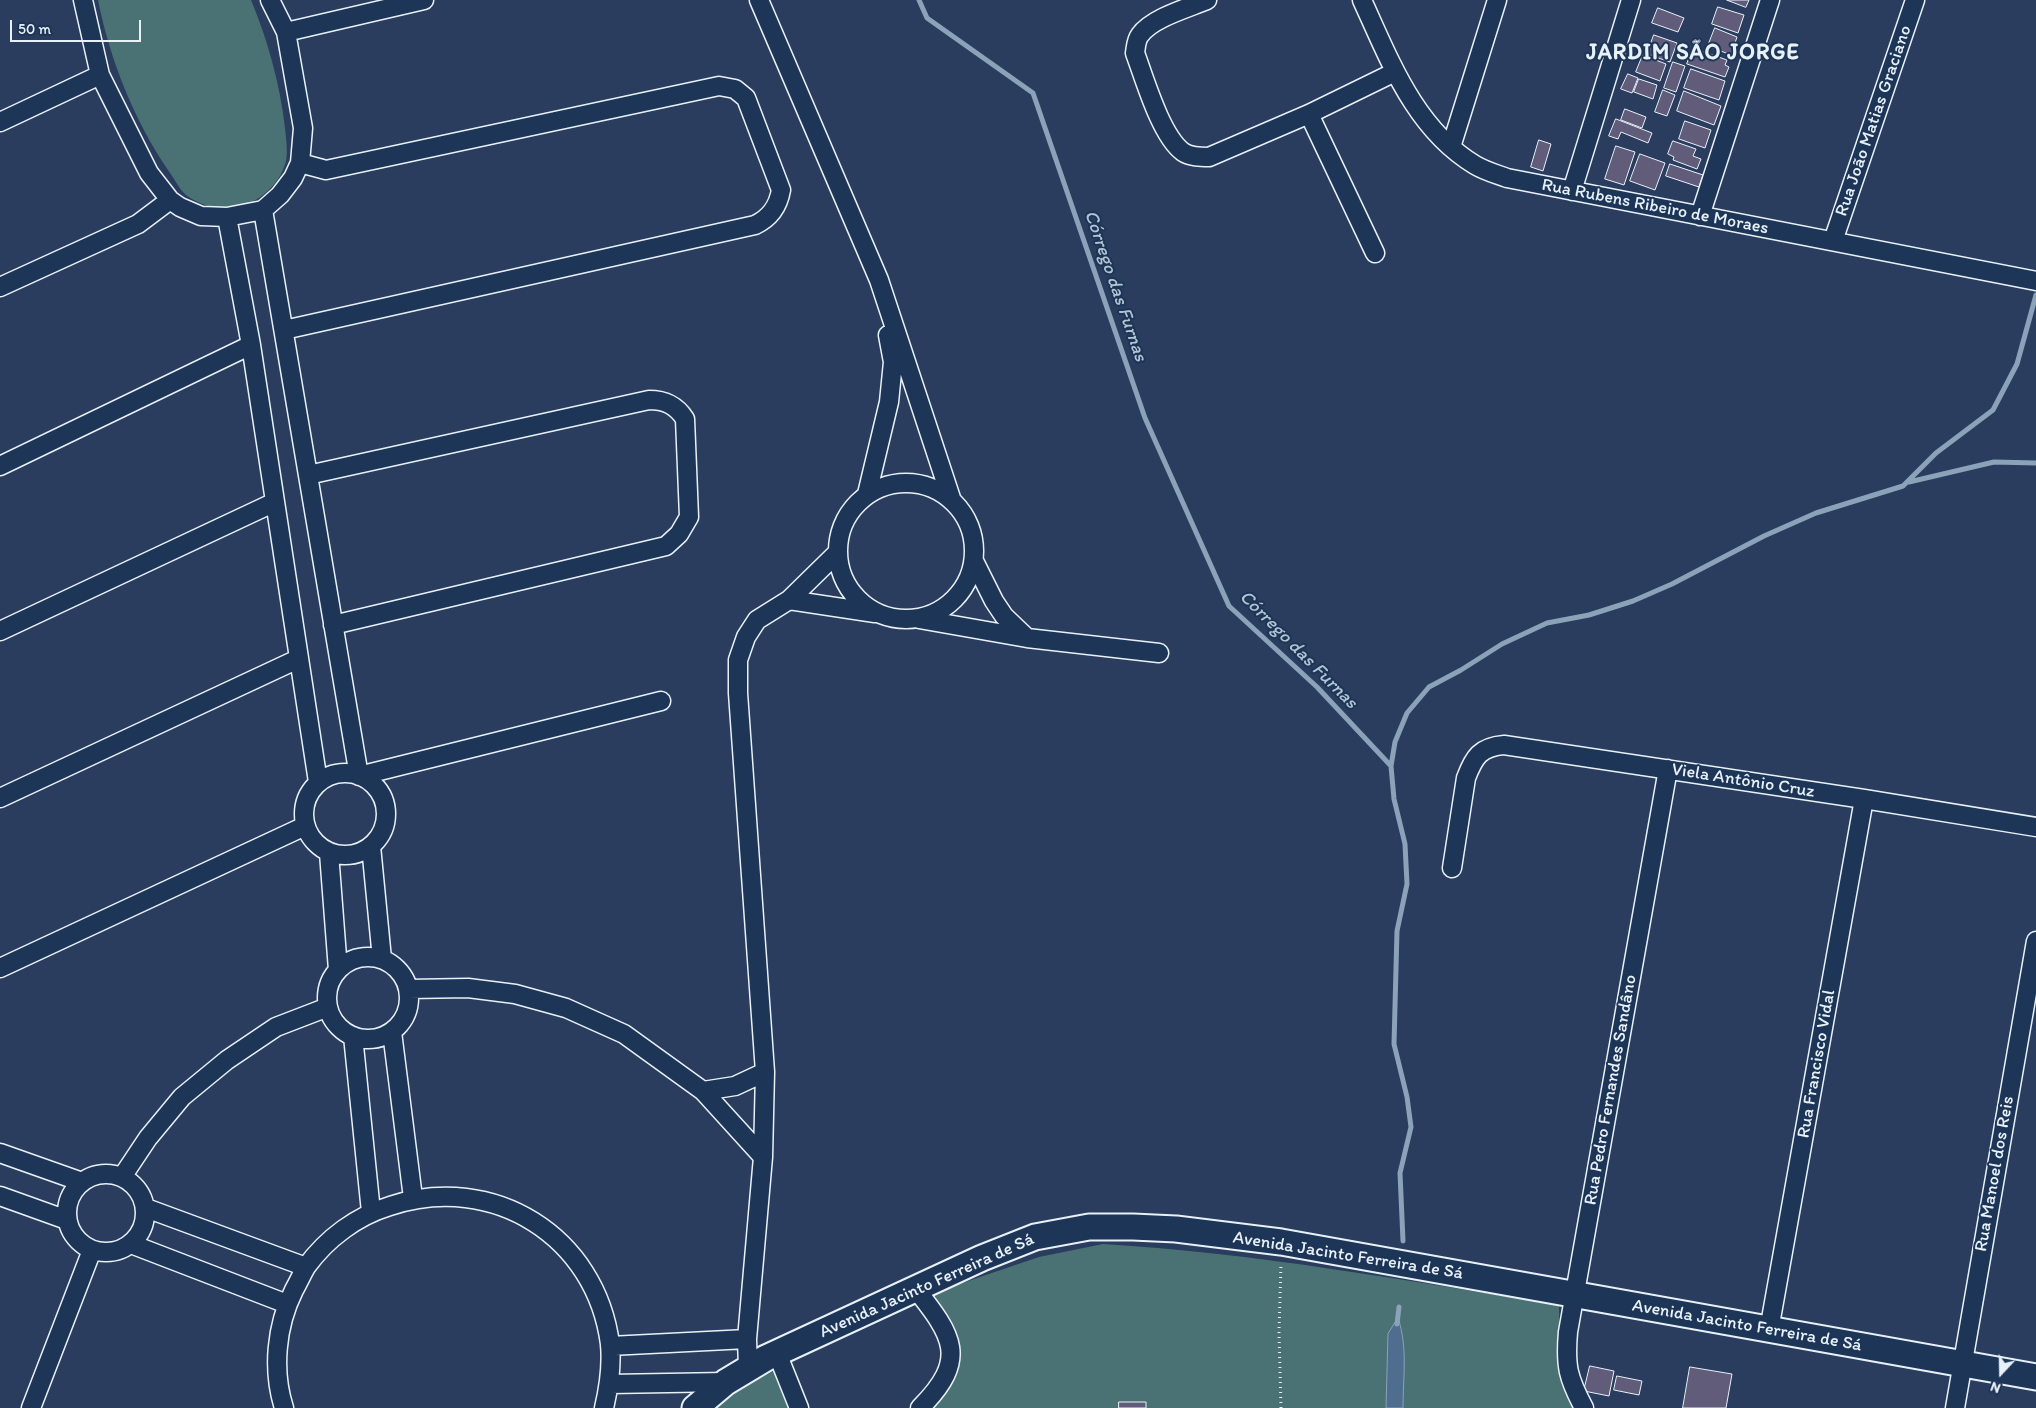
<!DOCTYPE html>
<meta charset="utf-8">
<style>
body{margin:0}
#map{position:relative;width:2036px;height:1408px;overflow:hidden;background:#2a3d5e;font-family:Itim,sans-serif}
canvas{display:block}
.north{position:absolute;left:1976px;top:1348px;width:50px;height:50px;-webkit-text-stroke:4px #1d3557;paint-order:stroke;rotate:201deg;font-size:14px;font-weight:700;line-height:20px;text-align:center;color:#e8f1f8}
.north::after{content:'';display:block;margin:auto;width:18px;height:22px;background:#e8f1f8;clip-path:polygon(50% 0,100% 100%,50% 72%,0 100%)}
.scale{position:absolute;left:10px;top:20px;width:131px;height:22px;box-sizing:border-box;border:2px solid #e8f1f8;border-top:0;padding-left:6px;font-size:15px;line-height:18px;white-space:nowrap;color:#e8f1f8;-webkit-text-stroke:4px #1d3557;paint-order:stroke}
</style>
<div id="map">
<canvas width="2036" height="1408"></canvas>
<div class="north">N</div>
<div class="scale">50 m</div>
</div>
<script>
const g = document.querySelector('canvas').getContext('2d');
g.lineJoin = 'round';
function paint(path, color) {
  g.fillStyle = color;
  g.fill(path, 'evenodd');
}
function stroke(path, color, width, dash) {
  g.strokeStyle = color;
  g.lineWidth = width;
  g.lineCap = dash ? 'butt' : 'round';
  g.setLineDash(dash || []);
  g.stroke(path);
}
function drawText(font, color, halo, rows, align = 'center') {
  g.font = font + ' Itim,sans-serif';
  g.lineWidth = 4;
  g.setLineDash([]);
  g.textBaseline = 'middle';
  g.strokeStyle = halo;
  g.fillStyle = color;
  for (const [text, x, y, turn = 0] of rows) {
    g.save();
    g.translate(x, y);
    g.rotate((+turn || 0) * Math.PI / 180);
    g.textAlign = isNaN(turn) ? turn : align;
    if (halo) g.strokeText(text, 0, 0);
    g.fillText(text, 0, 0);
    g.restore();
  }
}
paint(new Path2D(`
 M98,0H251C268,41 280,84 285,128C286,139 288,150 286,161C281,181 265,197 247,204C226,212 203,208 186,195C179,189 174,178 168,170C134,120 110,60 98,0Z
 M1103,1244C1257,1253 1407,1281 1559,1305L1560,1374L1576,1408H922L953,1361L924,1296L1039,1257Z
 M777,1369L794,1408H714L736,1392Z`), '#4a7275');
const water = new Path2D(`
 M1398,1318C1408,1347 1403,1377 1403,1408H1386L1388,1334Z`);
paint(water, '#4e6d8f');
stroke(water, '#8ca2b9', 1);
stroke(new Path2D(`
 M919,0L927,18L1033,93L1145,418L1229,606L1317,687L1391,766
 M1909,482L1994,462L2036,463
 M1403,1241L1400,1173L1411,1127L1407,1097L1394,1044L1397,931L1407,884L1405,844L1394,799L1391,766L1395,742L1407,713L1429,687L1461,670L1502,644L1547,623L1589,615L1633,601L1672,584L1764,536L1816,513L1903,486L1936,453L1993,410L2017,364L2036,295
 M1397,1324L1399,1307`), '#8ca2b9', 5);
const building = new Path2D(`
 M1727,0H1749L1746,7Z
 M1718,7L1744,15L1738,33L1712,24Z
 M1658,8L1684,18L1678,32L1652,23Z
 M1715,28L1737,37L1731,55L1708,46Z
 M1654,35L1677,43L1670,62L1647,54Z
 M1693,48L1727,60L1725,65L1729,67L1725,77L1687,64Z
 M1643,55L1666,64L1660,81L1636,72Z
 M1673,62L1685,66L1676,92L1664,88Z
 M1691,69L1725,81L1719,100L1684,88Z
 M1628,74L1638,78L1632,93L1621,89Z
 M1639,79L1657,85L1653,99L1634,92Z
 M1663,90L1675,95L1667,116L1655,112Z
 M1684,91L1721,106L1714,125L1677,111Z
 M1625,109L1646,117L1642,128L1621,120Z
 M1616,119L1652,133L1648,143L1621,132L1618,139L1609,136Z
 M1685,121L1711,130L1705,148L1679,139Z
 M1539,140L1551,144L1543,171L1531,167Z
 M1673,141L1696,149L1693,156L1701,159L1697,169L1673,160L1674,157L1668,154Z
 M1616,146L1635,152L1624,185L1605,179Z
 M1640,154L1665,163L1655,190L1630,181Z
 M1670,164L1703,175L1699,187L1666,176Z
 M1590,1366L1614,1371L1609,1396L1584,1391Z
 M1690,1367L1732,1374L1726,1408H1683Z
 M1617,1376L1642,1381L1639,1395L1614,1390Z
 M1119,1402H1146V1408H1119Z`);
paint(building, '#605c79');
stroke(building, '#e8f1f8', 1);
const street = new Path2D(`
 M83,0L100,75L149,173L170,200L180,207L201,216L227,217L263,210L280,195L293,178L300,163L303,128L286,32L270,0
 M759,0L879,280L952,501
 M1207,0C1188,8 1152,18 1140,35C1136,40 1136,47 1135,53C1145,80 1161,136 1183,152C1190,157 1201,157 1209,157L1309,114L1395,72
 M1362,0C1390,61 1415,129 1475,165C1485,171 1496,174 1507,178L2036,281
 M286,32L424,0
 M1309,114L1375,253
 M0,122L100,75
 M1451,147L1497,0
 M1572,191L1631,0
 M263,210L359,776L661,701
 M1700,216L1770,0
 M227,217L251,345L318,782
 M1833,241L1915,0
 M0,287L138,224L170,200
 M284,330L755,225C770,218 778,207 781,190L746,98L735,89L719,86L326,170L300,163
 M0,466L251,345
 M308,475L649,400C665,400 676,405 685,419L689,517L679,534L666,546L333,625
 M838 551a68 68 0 1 1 136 0a68 68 0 1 1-136 0Z
 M867,494L889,402L893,362L888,335
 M974,561L994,601L1004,616L1027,638
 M789,600L875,613
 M919,619L1027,638L1159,653
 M0,631L275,502
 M304 814a41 41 0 1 1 82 0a41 41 0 1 1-82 0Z
 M0,798L298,659
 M371,846L382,959
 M329,853L338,970
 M1452,868L1466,778C1474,757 1480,747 1504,745L1864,799L2036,827
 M327 998a41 41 0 1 1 82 0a41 41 0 1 1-82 0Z
 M0,968L305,826
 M409,989L468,988L515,994L566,1008L624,1034L703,1091L763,1157
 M392,1032L413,1198
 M353,1036L371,1212
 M703,1091L735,1086L765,1072
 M0,1153L82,1182
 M67 1213a39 39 0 1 1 78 0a39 39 0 1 1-78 0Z
 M122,1177L148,1138L182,1097L227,1060L276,1027L328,1007
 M0,1196L67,1220
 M146,1208L306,1267
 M131,1244L287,1304
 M915,1288C953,1336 969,1359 920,1408
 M1769,1330L1864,799
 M610,1346L747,1339
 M777,1353L799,1408
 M748,1368L747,1339L763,1157L765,1072L738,693V660L746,637L757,620L789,600L837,553
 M610,1384L726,1382
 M31,1408L92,1250
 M284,1408C272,1370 276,1326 294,1290C298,1283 302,1274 306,1267C327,1238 357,1216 390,1206C493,1172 596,1236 610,1344C612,1366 609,1387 604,1408
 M1584,1408C1568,1378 1565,1366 1568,1332L1668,769
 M1955,1408L2036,941`);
const secondary = new Path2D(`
 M695,1408L726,1382L766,1358L982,1258L1035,1237L1089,1227H1133L1176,1229L1281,1242L2036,1377`);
stroke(street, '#e8f1f8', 21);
stroke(secondary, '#e8f1f8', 29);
stroke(new Path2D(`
 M1281,1408L1279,1332L1281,1263`), '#e8f1f8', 3, [1, 4]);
stroke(street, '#1d3557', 18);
stroke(secondary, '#1d3557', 25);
drawText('18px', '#e8f1f8', '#1d3557', [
 ["Rua João Matias Graciano",1874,121,-71],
 ["Rua Rubens Ribeiro de Moraes",1655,207,11],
 ["Viela Antônio Cruz",1743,781,9],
 ["Rua Francisco Vidal",1817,1064,-80],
 ["Rua Pedro Fernandes Sandâno",1611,1090,-80],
 ["Rua Manoel dos Reis",1995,1174,-80],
 ["Avenida Jacinto Ferreira de Sá",1348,1256,9],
 ["Avenida Jacinto Ferreira de Sá",927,1286,-24],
 ["Avenida Jacinto Ferreira de Sá",1747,1326,10]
]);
drawText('italic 19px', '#b2c3d3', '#1d3557', [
 ["Córrego das Furnas",1115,286,71],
 ["Córrego das Furnas",1298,650,45]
]);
g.letterSpacing = '1px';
drawText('bold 22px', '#e8f1f8', '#1d3557', [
 ["JARDIM SÃO JORGE",1693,53]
]);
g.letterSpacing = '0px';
</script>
